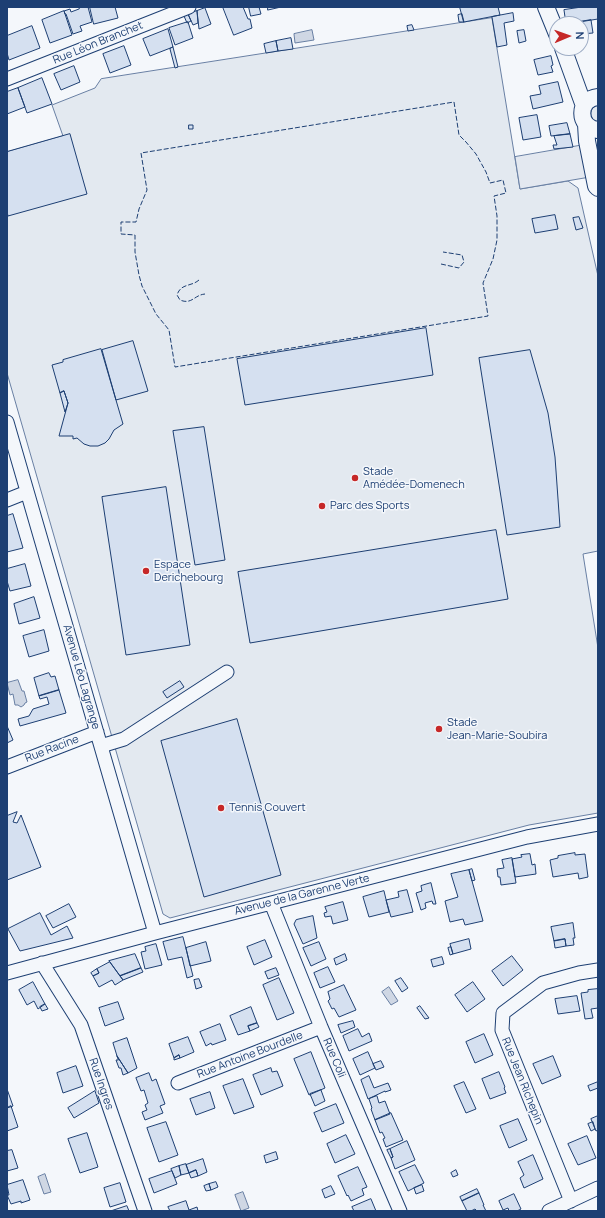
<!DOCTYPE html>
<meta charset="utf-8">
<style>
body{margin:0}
#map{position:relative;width:605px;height:1218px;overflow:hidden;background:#f4f7fb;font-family:Manrope,sans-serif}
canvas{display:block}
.frame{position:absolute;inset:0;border:8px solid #1d3f73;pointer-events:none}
.north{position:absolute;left:549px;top:16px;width:40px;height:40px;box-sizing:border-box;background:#f4f7fb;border:1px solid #9eadc5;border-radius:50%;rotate:88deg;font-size:11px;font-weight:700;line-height:16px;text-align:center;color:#1d3f73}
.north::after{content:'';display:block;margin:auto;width:14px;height:18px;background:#c62828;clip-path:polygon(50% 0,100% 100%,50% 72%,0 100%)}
</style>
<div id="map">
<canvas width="605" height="1218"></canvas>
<div class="frame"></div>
<div class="north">N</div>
</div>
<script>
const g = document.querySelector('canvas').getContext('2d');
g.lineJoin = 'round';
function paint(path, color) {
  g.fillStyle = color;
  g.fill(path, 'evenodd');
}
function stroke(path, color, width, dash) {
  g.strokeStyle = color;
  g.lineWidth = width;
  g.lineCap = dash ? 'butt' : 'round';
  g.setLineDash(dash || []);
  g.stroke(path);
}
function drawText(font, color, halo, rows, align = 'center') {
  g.font = font + ' Manrope,sans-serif';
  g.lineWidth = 3;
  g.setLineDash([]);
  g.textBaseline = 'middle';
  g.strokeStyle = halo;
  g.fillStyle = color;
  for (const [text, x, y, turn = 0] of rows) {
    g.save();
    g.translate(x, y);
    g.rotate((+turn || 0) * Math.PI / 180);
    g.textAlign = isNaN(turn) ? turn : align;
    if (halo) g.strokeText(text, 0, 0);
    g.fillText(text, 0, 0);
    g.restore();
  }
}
const green = new Path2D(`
 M492,18L520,189L568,181L578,188L598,276V551L583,554L598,648V813L529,825L170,918L163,914L7,373V152L63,136L52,105L95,88L101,79Z
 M598,105V124L592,120C590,113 590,107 598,105Z`);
paint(green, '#e3e9f0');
stroke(green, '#687fa3', 1);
const parking = new Path2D(`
 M584,145L590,177L520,189L515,157Z`);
paint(parking, '#e3e8f0');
stroke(parking, '#687fa3', 1);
const water = new Path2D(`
 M312,30L314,40L295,43L294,34Z
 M18,680L22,691H24L27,702L25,703L24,705L21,707L18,705H15L13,694L10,695L7,683Z
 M389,987L398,1001L391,1005L382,992Z
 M45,1174L51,1192L44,1194L38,1177Z
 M243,1192L249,1208L241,1211L235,1195Z`);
paint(water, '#cfd7e4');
stroke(water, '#687fa3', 1);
const building = new Path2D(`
 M79,7H88L92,22L80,26L82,31L73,34L66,14H65L64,11L70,9L71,12L79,9Z
 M90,7H115L118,18L94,24Z
 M223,7H243L248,19H250L252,28L234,35Z
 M249,7H259L261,14L251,16Z
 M268,7H281L268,10Z
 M460,7H498L500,15L464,22Z
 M582,7H598V19L566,24L564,10Z
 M205,8L211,24L199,29L197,11Z
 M64,11L72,35L50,43L42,20Z
 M197,11L198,23L193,25L188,14Z
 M513,13L514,21L504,23L507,45L497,47L492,17Z
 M188,14L191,21L187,23L184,16Z
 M462,14L464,22H459L458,15Z
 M591,20L593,33L581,34V24H566Z
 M188,22L193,38L175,45L169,28Z
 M412,25L414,30L408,31L407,26Z
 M32,26L40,48L9,60L7,53V36Z
 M168,29L173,47L150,56L143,39Z
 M524,30L526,41L519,43L517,31Z
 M291,38L293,49L278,51L276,41Z
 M276,41L278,51L266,53L264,44Z
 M124,46L131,65L110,73L103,54Z
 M173,47L178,67L175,68L170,49Z
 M551,56L553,65L551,66L553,72L538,75L534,60Z
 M74,66L80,82L61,90L54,74Z
 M42,78L52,104L27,113L18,88Z
 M558,82L563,102L533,109L530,96L541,94L539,86Z
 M18,88L25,107L7,114V92Z
 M537,115L541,137L523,140L519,118Z
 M567,123L570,134L551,136L549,126Z
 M189,125H193V129H189Z
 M70,134L87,194L8,216L7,212V152Z
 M570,134L573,147L554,149L553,145H557L554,136Z
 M555,215L558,229L535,233L532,219Z
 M579,217L583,228L576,230L573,218Z
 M426,328L433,375L245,405L237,359Z
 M133,341L148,391L116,400L102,350Z
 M101,349L123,424L114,430L109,439L105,443L98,446H90L84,444L77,438L73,439V436H59L68,403L64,391L60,393L52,365L63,362V360Z
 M530,350L548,413L555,457L560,527L507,535L479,358Z
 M64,391L68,403L65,412L60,393Z
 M204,427L225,560L195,565L173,431Z
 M166,487L190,645L126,655L102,497Z
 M13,514L23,548L7,552V516Z
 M496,530L508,599L250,643L238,572Z
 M25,564L31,586L10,591L7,581V569Z
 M34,597L40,618L19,624L14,604Z
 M44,630L49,651L29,657L23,636Z
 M49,673L51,677L55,676L59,690L39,696L34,678Z
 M180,681L184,687L167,698L163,692Z
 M59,690L66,713L20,726L18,719L29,716L33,709L49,704L47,697L40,699L39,696Z
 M237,719L281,875L204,897L161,741Z
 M7,726L13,740L7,743Z
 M17,812L13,822L17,823L21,815L41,867L7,880V816Z
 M575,853V855L585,854L588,877L579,879L578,873L553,877L550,860L558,858V856Z
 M530,854L532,865L535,864L536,874L515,877L512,859L522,857L521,855Z
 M512,858L516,883L501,885L500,877H498L497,869L504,868L502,860Z
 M472,869L475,880L472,881L469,870Z
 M469,870L483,921L465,925L463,919L450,922L445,901L458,897L451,874Z
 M431,883L436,904H433L432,901L425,903L426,908L421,910L416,893L422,891L421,886Z
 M407,890L413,912L391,917L386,900L399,897L398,892Z
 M384,891L389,912L369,917L363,897Z
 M343,902L348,920L333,924L331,916L325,917L324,913L327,912L325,907Z
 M69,904L76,917L53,928L46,916Z
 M40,913L51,935L67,926L73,938L20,951L8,929Z
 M313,916L317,938L303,944L294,924L296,920Z
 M573,923L575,938H573L574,945L566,946L565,939L554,941L551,927Z
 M183,937L193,976L187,978L182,957L168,960L163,942Z
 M469,939L471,949L453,954L450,944Z
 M565,939L566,946L555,948L554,941Z
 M265,940L272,957L254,965L247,947Z
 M206,942L211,961L190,966L186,948Z
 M319,942L326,959L311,966L303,948Z
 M156,944L162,965L145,969L141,952L146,951L145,947Z
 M451,947L453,954L450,955L448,948Z
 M135,954L141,968L120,976L109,961Z
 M345,954L347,960L336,965L334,959Z
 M512,956L523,970L503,986L492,971Z
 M442,957L444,964L433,967L431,960Z
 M110,962L123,980L115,985L112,980L99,987L93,976L99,973L97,969Z
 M328,967L335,982L320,988L314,973Z
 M141,968L143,972L123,980L120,976Z
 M276,968L279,975L268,979L265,972Z
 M97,969L99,973L93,976L91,973Z
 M279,978L294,1013L277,1020L263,985Z
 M401,978L408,988L402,992L395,981Z
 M199,979L202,987L196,989L194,980Z
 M33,982L45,1004L38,1009L34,1001L27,1005L19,990Z
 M473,982L485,999L467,1012L455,995Z
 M344,985L356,1010L339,1017L334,1008L332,1009L328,1001L330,999L328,992Z
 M598,989V1008L591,1009L593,1018L585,1019L581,993L588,992V990Z
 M577,996L580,1011L558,1014L555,999Z
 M118,1002L124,1019L105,1026L99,1008Z
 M45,1004L48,1009L42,1011L40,1007Z
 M420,1006L429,1018L425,1019L417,1008Z
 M251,1007L257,1023L248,1026L250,1031L238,1035L230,1016Z
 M353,1021L355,1027L341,1033L338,1025Z
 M257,1023L259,1027L250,1031L248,1026Z
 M220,1024L226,1040L212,1045L211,1043L206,1046L200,1032Z
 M358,1029L362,1037L369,1033L372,1041L349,1051L343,1036Z
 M484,1034L493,1055L475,1063L466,1042Z
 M188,1037L194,1052L180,1058L179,1055L174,1058L169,1044Z
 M127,1038L137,1068L128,1073L117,1056L113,1043Z
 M311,1052L325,1088L309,1095L294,1059Z
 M368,1052L375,1068L360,1075L353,1059Z
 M179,1055L180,1058L174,1060V1058Z
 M117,1056L128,1073L123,1075L121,1068H119L116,1060H118Z
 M553,1056L561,1076L542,1084L533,1064Z
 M381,1061L384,1067L376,1070L373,1064Z
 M76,1066L83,1086L63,1093L57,1073Z
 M271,1068L272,1072L277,1071L283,1086L261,1095L253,1075Z
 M499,1072L505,1087L504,1088L506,1093L490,1099L482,1079Z
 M149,1073L152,1081L156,1079L165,1104L160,1106L163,1113L145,1120L142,1112L147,1110L145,1105L148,1103L144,1090L141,1091L136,1078Z
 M369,1076L374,1088L388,1083L391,1090L385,1092V1091L368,1099L361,1080Z
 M243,1079L254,1107L234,1114L223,1086Z
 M464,1082L476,1109L466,1113L454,1086Z
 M598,1082V1088L590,1091L588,1086Z
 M7,1089L13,1106L7,1108Z
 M321,1090L325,1101L315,1106L310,1094Z
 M95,1091L99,1103L74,1118L68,1108Z
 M210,1092L215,1108L196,1115L190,1099Z
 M377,1096L379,1103L385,1101L390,1114L375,1120L371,1109L372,1108L369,1099Z
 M336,1104L344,1123L322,1132L314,1113Z
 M11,1106L18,1127L7,1131V1108Z
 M391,1113L403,1140L386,1147L383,1139L385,1138L382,1132L380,1133L375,1120Z
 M598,1116V1130L596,1131L591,1119Z
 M518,1119L527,1140L509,1148L500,1126Z
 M166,1122L178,1155L159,1162L147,1128Z
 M593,1122L595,1129L591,1131L588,1124Z
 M87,1133L98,1167L80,1173L68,1139Z
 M346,1135L355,1154L335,1163L327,1144Z
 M587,1136L596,1158L578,1165L568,1144Z
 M407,1141L415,1160L395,1169L391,1158L393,1157L390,1149Z
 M390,1149L393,1157L391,1158L387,1150Z
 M12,1150L18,1168L7,1171V1151Z
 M276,1152L278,1159L266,1163L264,1156Z
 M533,1155L543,1179L524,1188L520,1178L524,1175L518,1162Z
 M203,1159L207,1172L198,1176L196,1170L189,1173L186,1165Z
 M186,1164L189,1173L181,1175L179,1166Z
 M415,1165L424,1183L408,1191L399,1172Z
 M179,1166L181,1175L175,1178L171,1169Z
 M358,1167L367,1187L362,1189L364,1195L351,1201L348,1195L347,1196L338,1176Z
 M196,1170L198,1176L191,1178L189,1173Z
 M456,1170L458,1175L453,1177L451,1173Z
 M172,1171L177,1184L154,1193L149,1179Z
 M23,1180L30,1200L21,1203V1201L11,1204L7,1195H9L7,1185Z
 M216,1182L218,1187L211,1190L209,1184Z
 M120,1183L126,1202L110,1207L104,1188Z
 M209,1184L211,1190L206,1191L204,1186Z
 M422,1185L424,1191L416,1194L414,1188Z
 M331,1186L335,1194L325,1198L322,1190Z
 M477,1189L479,1193L462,1201L460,1197Z
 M479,1193L484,1205H483L486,1211H477L475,1209L471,1211H467L462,1201Z
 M514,1194L521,1209L517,1211H509L508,1208L503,1210L499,1201Z
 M371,1199L376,1211H354L352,1207Z
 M186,1201L189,1210L197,1207L198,1211H170L168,1207Z
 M127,1206L129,1211H111Z`);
paint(building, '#d5e0f0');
stroke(building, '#1d3f73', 1);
const minor = new Path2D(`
 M7,79L189,7
 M7,422L155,933
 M7,500L27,492
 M101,746L124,739L227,672
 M7,767L97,732
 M271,903L321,1027L400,1211
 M42,963L81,1025L145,1211
 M7,973L155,933L527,837L598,824
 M178,1083L321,1027
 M571,1201L502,1030L503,1013L543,983L579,973L598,970
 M549,1211L598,1188`);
const tertiary = new Path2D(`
 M546,7L557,34
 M563,48L584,106
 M598,97C577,99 577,127 598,130
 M586,124L587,141L596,186L598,188`);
stroke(minor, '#1d3f73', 15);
stroke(tertiary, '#1d3f73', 18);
stroke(minor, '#f4f7fb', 13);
stroke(tertiary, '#f4f7fb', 16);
stroke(new Path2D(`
 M454,102L459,135L466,142L476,154L486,172L490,183L503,180L506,193L494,196L497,216V240L493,259L483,283L488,316L175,367L169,330L156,314L142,286L139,275L135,252V235L121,234V222H136L139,209L147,190L141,153Z
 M441,264L459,268L464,262L462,255L443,252
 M199,280C191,287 181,283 177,295L180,300C192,305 194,295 205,294`), '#1d3f73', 1, [5, 2]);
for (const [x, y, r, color] of [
 [355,478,4,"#c62828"],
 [322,506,4,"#c62828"],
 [146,571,4,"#c62828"],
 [439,729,4,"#c62828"],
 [221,808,4,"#c62828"]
]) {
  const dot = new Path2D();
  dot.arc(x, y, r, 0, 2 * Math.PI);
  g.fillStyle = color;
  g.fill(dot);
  stroke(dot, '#f4f7fb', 1.5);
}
drawText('11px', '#1d3f73', '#f4f7fb', [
 ["Rue Léon Branchet",98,43,-22],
 ["Avenue Léo Lagrange",81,677,74],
 ["Rue Racine",52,749,-21],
 ["Avenue de la Garenne Verte",302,895,-14],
 ["Rue Antoine Bourdelle",250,1055,-21],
 ["Rue Coli",334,1058,67],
 ["Rue Jean Richepin",522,1081,68],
 ["Rue Ingres",101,1084,71]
]);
drawText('11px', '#1d3f73', '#f4f7fb', [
 ["Stade",363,472],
 ["Amédée-Domenech",363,485],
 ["Parc des Sports",330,506],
 ["Espace",154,565],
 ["Derichebourg",154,578],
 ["Stade",447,723],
 ["Jean-Marie-Soubira",447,736],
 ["Tennis Couvert",229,808]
], 'left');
</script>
